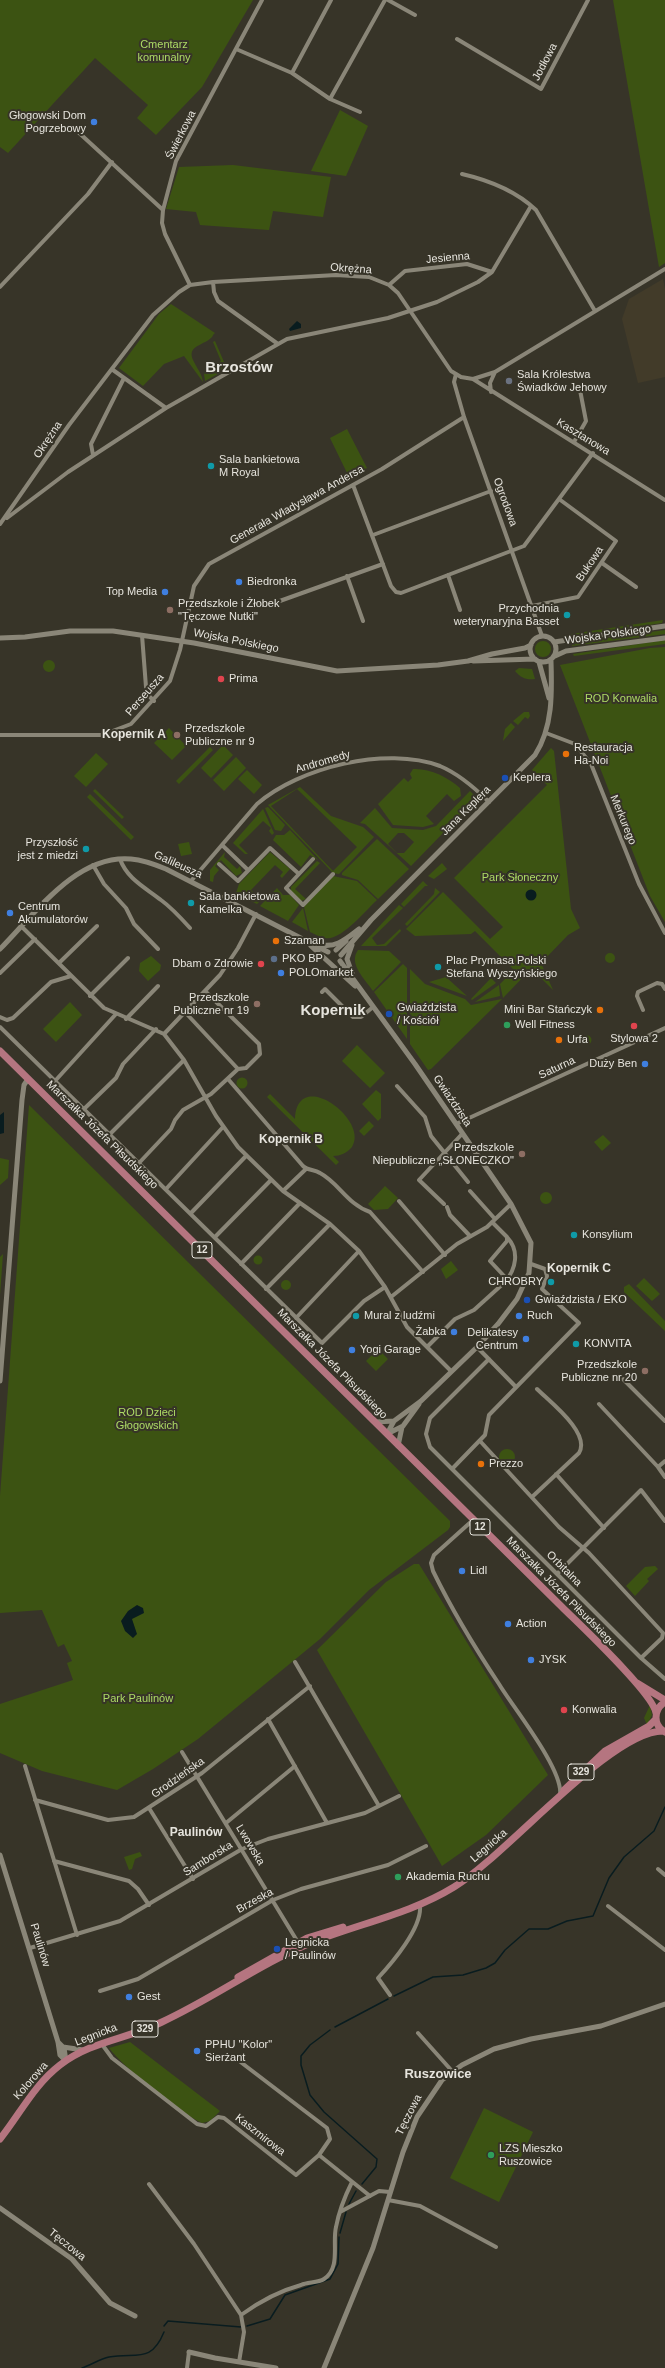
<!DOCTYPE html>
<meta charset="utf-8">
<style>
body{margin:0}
canvas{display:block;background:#373428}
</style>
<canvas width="665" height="2368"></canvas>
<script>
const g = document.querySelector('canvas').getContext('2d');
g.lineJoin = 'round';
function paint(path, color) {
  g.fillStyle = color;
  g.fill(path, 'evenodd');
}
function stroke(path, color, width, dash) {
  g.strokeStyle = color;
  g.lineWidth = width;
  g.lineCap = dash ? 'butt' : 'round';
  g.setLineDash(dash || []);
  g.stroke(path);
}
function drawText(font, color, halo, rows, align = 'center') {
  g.font = font + ' Helvetica,sans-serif';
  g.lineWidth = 4;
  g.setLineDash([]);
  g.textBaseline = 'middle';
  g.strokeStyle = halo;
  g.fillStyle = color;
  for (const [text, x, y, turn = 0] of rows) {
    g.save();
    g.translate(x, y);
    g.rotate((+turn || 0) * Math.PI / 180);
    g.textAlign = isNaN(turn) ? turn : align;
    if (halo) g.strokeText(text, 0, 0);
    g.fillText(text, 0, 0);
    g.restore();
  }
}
paint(new Path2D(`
 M663,279L665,289V377L638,383L622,319L629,299Z`), '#423b29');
paint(new Path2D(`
 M0,0H253L202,87L156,135L137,118L148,105L95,58L8,153L0,147Z
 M613,0H665V263L659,267Z
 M340,110L368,126L346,176L311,171Z
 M233,165L331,177L323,217L273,211L269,230L200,225L196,212L166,209L179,167Z
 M171,304L215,333C213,334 213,336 212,337C204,346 185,345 194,362C198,370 202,374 203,382L184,356L164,364L143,386L119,368L159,314Z
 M215,341L227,369L205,381L204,374L221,361L213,342Z
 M347,429L367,468L349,477L330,438Z
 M663,620L662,623L570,637L571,634Z
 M665,630V634L572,646V643Z
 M665,640V644L574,656L573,654Z
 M535 649a8 8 0 1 1 16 0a8 8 0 1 1-16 0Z
 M665,647V922L650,896L560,665L650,648Z
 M43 666a6 6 0 1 1 12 0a6 6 0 1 1-12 0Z
 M519,668L532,669L535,679C526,680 521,678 515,671Z
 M524,712H529L530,716L528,719L525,717L518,725L513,721Z
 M511,723L515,727L503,741L505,729Z
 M169,728L186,746L172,760L154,743Z
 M223,745L233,755L211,778L201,768Z
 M210,747L213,750L179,784L176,781Z
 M551,748L554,751L571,909L580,928L568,935L541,963L553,990L536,973L533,975L528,972L503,998L500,984L514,970L475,931L471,934L415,936L406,929L443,892L490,939L503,927L454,878L547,785L532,770Z
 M96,753L108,764L86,787L74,776Z
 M236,757L246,768L224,791L213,780Z
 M413,769C429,768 448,777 460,788L461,796L454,801L447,794L426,816L434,824L423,827L393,825L378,804L404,778L408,782L412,778L410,774Z
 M247,770L262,785L254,794L238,779Z
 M300,787L331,816L363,827L374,837L339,874L333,873L268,805ZM297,789L357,847L333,871L271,806Z
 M95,789L124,817L122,819L93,791Z
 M470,791L477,798L411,866L365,824L360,823L375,808L392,828L423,830L436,826ZM398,833H404L414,842L404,853H397L388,844Z
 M90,794L134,837L131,840L87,797Z
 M268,807L285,825L281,831L275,830L265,808Z
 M263,809L274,833L272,835L269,831L271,828L263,821L239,845L248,854H245L233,843Z
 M290,830L318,860L310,855L301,867L273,840L276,835H284Z
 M377,839L409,869L378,899L358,880L342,875V873Z
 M189,842L192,854L181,856L178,844Z
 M225,852L224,857L237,869L240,866L242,873L236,876L221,860L215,866L219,870L214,876L213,882L210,881V870Z
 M270,852L290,869L282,878L280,876L283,872L275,865L251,890L261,900L257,904L247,899L246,895L236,893L239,884Z
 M317,861L320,863L295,889L306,899L301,901L291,891V887Z
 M442,863L447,869L434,879L428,876Z
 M333,876L357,881L377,900C366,910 340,942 325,938C320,937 315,934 310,932L304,907Z
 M423,881L428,886H425L404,907L401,904Z
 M277,888L283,895H290L299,905L288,921L260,906Z
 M435,888L440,892L407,926L405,924L434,894Z
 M399,905L403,908L372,938L377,945L384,944L400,929L401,931L386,946H361Z
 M303,908L308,931L292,922Z
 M358,950L389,951L401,962L373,991C365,979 348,964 358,950Z
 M605 958a5 5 0 1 1 10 0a5 5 0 1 1-10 0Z
 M151,956L161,965L160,970L148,981L139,971L140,963Z
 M403,964L407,968V1039L374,992Z
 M410,969L425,984L465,999L471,1005L502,999L431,1069L428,1070L410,1044Z
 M446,977L447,978L467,996L429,982Z
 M491,978L496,983L472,1000L471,999Z
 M499,985L500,996L475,1002Z
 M70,1002L82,1015L56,1042L43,1029Z
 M582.5 1040a4.5 4.5 0 1 1 9 0a4.5 4.5 0 1 1-9 0Z
 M357,1045L385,1073L370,1088L342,1061Z
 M236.5 1083a5.5 5.5 0 1 1 11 0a5.5 5.5 0 1 1-11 0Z
 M376,1090L381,1094V1118L378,1121L362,1104Z
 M270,1094L295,1119C297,1066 370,1120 352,1147C347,1153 340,1156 333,1156L339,1162L336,1165L267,1097Z
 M29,1105L450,1521V1527L448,1530L369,1590L320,1639L198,1739L153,1769L117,1790L42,1771L0,1753V1704L73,1680L67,1663L72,1661L64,1644L58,1647L42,1610L0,1613V1496Z
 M369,1121L374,1126L364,1136L359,1131Z
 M603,1135L611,1143L602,1151L594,1142Z
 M0,1158L9,1160L8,1178L0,1185Z
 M385,1186L398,1198L388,1209L374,1210L368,1204Z
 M540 1198a6 6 0 1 1 12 0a6 6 0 1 1-12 0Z
 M3,1254L0,1295V1257Z
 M253.5 1260a4.5 4.5 0 1 1 9 0a4.5 4.5 0 1 1-9 0Z
 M451,1261L458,1270L446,1279L441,1269Z
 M644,1278L660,1294L652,1301L636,1286Z
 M281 1285a5 5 0 1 1 10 0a5 5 0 1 1-10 0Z
 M629,1284L665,1321V1331L624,1292V1287Z
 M378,1349L388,1359L376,1371L366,1361Z
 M499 1457a8 8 0 1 1 16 0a8 8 0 1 1-16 0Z
 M414,1564H419L548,1775L486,1835L442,1866L317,1650L386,1582Z
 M655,1566L658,1569L647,1579L649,1581L635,1596L626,1586L645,1567Z
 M650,1705L652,1715L647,1725L644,1718Z
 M140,1852L142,1856L135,1859L132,1869L129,1870L124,1857Z
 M130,2042L220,2111L210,2121L202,2123C180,2113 124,2068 109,2048Z
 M484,2108L533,2132L499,2202L450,2178Z`), '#3c5312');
paint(new Path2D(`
 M297,321L301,324V328L290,331L289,329Z
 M506 876a6 6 0 1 1 12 0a6 6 0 1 1-12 0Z
 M525.5 895a5.5 5.5 0 1 1 11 0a5.5 5.5 0 1 1-11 0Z
 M4,1112V1133L0,1134V1115Z
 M137,1605L143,1608L144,1613L132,1619L137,1634L133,1638L125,1631L121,1621L128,1611Z`), '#091c1f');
stroke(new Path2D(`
 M394,1996L433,1977L463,1975L486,1968L495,1963L505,1950L529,1929H548L567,1921L593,1916L609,1878L624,1857L654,1831L665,1807
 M335,2027L388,1999
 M330,2030L310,2045L301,2056V2065L310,2095L324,2112L377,2159L376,2167L362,2184
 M349,2204L356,2191
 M340,2233L346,2212
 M164,2326L168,2321L241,2327
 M247,2326L270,2319L285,2295L330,2279L338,2264L339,2237
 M82,2368C91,2365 100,2359 109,2357C136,2352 151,2364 164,2332`), '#091c1f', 1.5);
stroke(new Path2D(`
 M388,0L415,15
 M457,39L541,89L588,0
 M236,49L292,73L330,99L360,112
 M292,73L331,0
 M330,99L385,0
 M77,131L163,210
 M462,174C488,180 516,191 536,210L595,311
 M213,282L214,292L218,301L278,344
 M190,285L165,234L162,223L163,210L176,161L262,0
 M389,285L405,271L467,264L492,272
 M0,287L88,194L112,162
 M113,370L166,408
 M456,374L454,382L464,417L542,636
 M473,379L495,372L665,269
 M491,392L490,383L495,372
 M574,442L586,421L580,390
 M93,455L91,444L124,378
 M353,485L391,586L396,592L401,593L524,546L593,453
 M7,518L68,472L166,408L287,339L388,318L437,302L478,282L492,272L531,206
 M0,524L69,425L153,315L179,292L190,285L213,282L336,275L369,277L389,285L398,293L451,371L461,377L473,379L665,500
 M373,535L491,491
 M602,563L636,587
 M448,575L460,610
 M347,576L363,621
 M277,602L383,564
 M532,606L578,597L616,541L559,499
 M142,635L146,687L148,695L154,701
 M546,733L575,744L591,764L639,884L665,933
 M0,735H102L131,724L170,681L180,650L194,586L209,564L382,469L464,417
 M222,845L248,870
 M120,859C127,879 146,888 161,900C172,908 181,918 190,928
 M219,864L238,881L270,848L299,874L286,888L303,905L333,874
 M93,865L104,884L126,908L134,924L158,949
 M299,874L313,859
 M191,881L257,804C300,767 386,746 440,766C459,774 475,788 489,802
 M22,927L104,1008L164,1034L184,1060L216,1116L238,1147L283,1191L330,1224L359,1251L385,1287L407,1327L451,1371
 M59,963L97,926
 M0,973L35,939
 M322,992L325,989L353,1017H361L373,1007
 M90,996L128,958
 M643,1010L637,996L638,992L657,983L662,984L665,989
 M184,1011L238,1069
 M0,1017L7,1020L13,1018L51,982L71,976
 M126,1019L158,986
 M0,1027L322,1343L364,1301L385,1287
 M164,1034L220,975L238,948L256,914
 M228,1079L303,1166C308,1171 314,1169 320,1173C339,1183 347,1204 370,1212L423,1272
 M55,1081L116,1014
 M397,1086L425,1117L431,1136L468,1182
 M84,1109L116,1078L123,1064L156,1029
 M456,1124L665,1028
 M110,1134L184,1060
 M139,1163L171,1129L175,1120L183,1110L211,1094L238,1069L246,1068L260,1054L259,1044L205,991
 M166,1189L223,1127
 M283,1191L306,1169
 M470,1191L495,1219
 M399,1201L445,1255
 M444,1204L419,1180L462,1134
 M447,1207L450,1215L470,1236
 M191,1213L246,1156
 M215,1237L271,1180
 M241,1264L300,1203
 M505,1282C516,1269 520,1251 507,1237
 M266,1289L330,1224
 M391,1297L457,1244L487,1227L511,1204
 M296,1318L359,1251
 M427,1347L455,1319L474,1310L505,1282V1277L490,1261L507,1241V1237L492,1222
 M477,1347L516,1387
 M489,1359L430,1418L426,1434L430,1447L641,1658L665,1679
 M623,1379L665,1421
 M599,1404L658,1467L665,1461
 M480,1441L559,1527L589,1553L663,1633L662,1638L641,1658
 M658,1467L665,1477
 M452,1469L485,1435L489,1415L579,1323L542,1289L547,1276L545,1269L531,1264
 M556,1474L604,1528
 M532,1497L579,1453C591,1433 550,1402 537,1389
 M473,1520L434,1555L431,1563L433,1571C452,1610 475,1648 499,1684C512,1706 564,1770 560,1795
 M557,1574L641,1490L665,1521
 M295,1662L379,1806
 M268,1719L327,1823
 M182,1752L299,1944
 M25,1766L77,1935
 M35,1800L108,1820L134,1817L202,1773L310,1686
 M149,1808L193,1879
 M226,1823L295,1766
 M54,1861L129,1881L138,1889L149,1905
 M658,1869L665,1875
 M608,1906L665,1950
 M30,1948L120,1921L242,1849L268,1839L365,1813L399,1796
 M100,1991L138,1979L273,1900L301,1889L388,1865L426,1846
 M390,1995L378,1978C392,1963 422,1928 420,1906
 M418,2033L452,2071
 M101,2043L112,2058L197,2124L206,2126L218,2117L224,2118L296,2175L319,2155L370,2196
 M234,2057L327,2128L330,2139L319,2155
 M149,2184L194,2244L241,2315
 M388,2200L420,2206L496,2247
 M340,2212L379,2191L390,2192
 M239,2362L244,2332L241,2315C259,2302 279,2291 301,2285C308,2282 318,2283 324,2279C341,2268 332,2243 336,2227C339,2211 345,2196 352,2182
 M187,2368L189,2352`), '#8a8678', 4);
stroke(new Path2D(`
 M530 649a13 13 0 1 1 26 0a13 13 0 1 1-26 0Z
 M0,638L25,637L70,631H113L194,643L337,671L438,665L468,661L492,654L525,648L531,645
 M554,642L665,626
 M555,656L566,651L665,638
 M473,661L535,659
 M539,662L549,698
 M317,944C335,949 345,940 359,929
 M311,946L355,986
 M0,949C34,915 76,854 131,859C143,860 154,864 166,869L328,952
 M336,950L346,941
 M341,955L371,920L535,755C553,727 552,693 551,661
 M340,961L415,1064L511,1204L531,1243L529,1273L517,1299L498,1324L477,1347L421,1401L394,1421L387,1434
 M352,973L347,959L352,945
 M0,1381L22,1100L24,1085L28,1079
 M375,1422L394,1421
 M387,1434L403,1426L419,1404
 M398,1446L402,1427
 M0,1855L58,2042L60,2055L66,2061
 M58,2042L64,2048L66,2061
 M63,2047L83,2050
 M0,2208L72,2259L110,2303L135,2316
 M189,2352L215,2358L276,2368
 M324,2368L373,2248L403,2152L417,2117L442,2080L462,2065L494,2049L531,2039L601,2026L665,2004`), '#8a8678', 5);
stroke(new Path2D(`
 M0,1051L562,1607C580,1625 653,1693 656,1713
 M637,1683L665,1700
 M665,1732C653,1725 653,1710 665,1702
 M564,1790L605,1751L649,1726L656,1719
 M238,1977L307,1938L343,1927
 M0,2139C20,2114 34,2085 60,2065C91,2041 128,2039 162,2022C214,1998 261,1963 313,1942C361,1923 410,1914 454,1887C506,1856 610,1731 663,1731`), '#b57580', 7);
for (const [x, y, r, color] of [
 [94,122,4,"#3f7fe0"],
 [509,381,4,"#6b7280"],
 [211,466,4,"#0f9aa8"],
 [239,582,4,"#3f7fe0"],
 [165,592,4,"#3f7fe0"],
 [170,610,4,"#8d6e63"],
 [567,615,4,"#0f9aa8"],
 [221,679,4,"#e0444e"],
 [177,735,4,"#8d6e63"],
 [566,754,4,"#e8710a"],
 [505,778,4,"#1a4fb4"],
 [86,849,4,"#0f9aa8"],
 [191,903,4,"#0f9aa8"],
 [10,913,4,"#3f7fe0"],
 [276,941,4,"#e8710a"],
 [274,959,4,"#5c6f8a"],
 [261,964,4,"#e0444e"],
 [438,967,4,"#0f9aa8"],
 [281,973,4,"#3f7fe0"],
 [257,1004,4,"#8d6e63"],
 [600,1010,4,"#e8710a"],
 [389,1014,4,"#1a4fb4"],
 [507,1025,4,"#2e9e5b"],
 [634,1026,4,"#e0444e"],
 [559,1040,4,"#e8710a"],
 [645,1064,4,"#3f7fe0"],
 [522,1154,4,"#8d6e63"],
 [574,1235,4,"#0f9aa8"],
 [551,1282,4,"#0f9aa8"],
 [527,1300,4,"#1a4fb4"],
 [356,1316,4,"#0f9aa8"],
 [519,1316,4,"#3f7fe0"],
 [454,1332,4,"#3f7fe0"],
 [526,1339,4,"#3f7fe0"],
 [576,1344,4,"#0f9aa8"],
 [352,1350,4,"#3f7fe0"],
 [645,1371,4,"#8d6e63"],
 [481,1464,4,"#e8710a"],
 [462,1571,4,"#3f7fe0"],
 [508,1624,4,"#3f7fe0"],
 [531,1660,4,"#3f7fe0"],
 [564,1710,4,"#e0444e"],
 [398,1877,4,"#2e9e5b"],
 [277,1949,4,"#1a4fb4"],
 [129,1997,4,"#3f7fe0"],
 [197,2051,4,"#3f7fe0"],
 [491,2155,4,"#2e9e5b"]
]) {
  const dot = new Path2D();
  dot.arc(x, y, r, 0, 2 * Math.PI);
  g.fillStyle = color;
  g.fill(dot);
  stroke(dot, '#373428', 1.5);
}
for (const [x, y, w] of [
 [202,1250,20],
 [480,1527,20],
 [581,1772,26],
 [145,2029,26]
]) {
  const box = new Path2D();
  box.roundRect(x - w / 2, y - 8, w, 16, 3);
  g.fillStyle = '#373428';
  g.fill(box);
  stroke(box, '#e6e4dd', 1);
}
drawText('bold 10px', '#e6e4dd', null, [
 ["12",202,1250],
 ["12",480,1527],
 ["329",581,1772],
 ["329",145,2029]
]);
drawText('11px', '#addb65', '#373428', [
 ["Cmentarz",164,45],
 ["komunalny",164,58],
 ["ROD Konwalia",621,699],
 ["Park Słoneczny",520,878],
 ["ROD Dzieci",147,1413],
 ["Głogowskich",147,1426],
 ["Park Paulinów",138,1699]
]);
drawText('11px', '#e6e4dd', '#373428', [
 ["Jodłowa",545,62,-62],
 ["Świerkowa",181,135,-63],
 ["Jesienna",448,258,-5],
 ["Okrężna",351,269,4],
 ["Kasztanowa",583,437,31],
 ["Okrężna",48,440,-56],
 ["Ogrodowa",505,502,70],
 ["Generała Władysława Andersa",297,505,-29],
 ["Bukowa",590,564,-56],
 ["Wojska Polskiego",608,635,-8],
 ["Wojska Polskiego",236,641,11],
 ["Perseusza",145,695,-49],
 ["Andromedy",323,762,-16],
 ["Jana Keplera",466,811,-45],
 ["Merkurego",623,820,68],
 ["Galileusza",178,865,24],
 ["Saturna",557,1068,-25],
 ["Gwiaździsta",452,1101,56],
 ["Marszałka Józefa Piłsudskiego",102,1135,44],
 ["Marszałka Józefa Piłsudskiego",332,1364,45],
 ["Orbitalna",564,1569,45],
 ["Marszałka Józefa Piłsudskiego",561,1592,45],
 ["Grodzieńska",178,1778,-35],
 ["Lwowska",250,1845,59],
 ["Legnicka",489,1846,-41],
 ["Samborska",208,1859,-32],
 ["Brzeska",255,1901,-29],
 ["Paulinów",40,1945,73],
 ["Legnicka",96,2035,-21],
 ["Kolorowa",31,2081,-49],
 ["Tęczowa",409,2115,-63],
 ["Kaszmirowa",260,2135,38],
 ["Tęczowa",67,2245,39]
]);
drawText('11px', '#e6e4dd', '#373428', [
 ["Głogowski Dom",86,116,"right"],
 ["Pogrzebowy",86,129,"right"],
 ["Sala Królestwa",517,375],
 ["Świadków Jehowy",517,388],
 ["Sala bankietowa",219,460],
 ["M Royal",219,473],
 ["Biedronka",247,582],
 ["Top Media",157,592,"right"],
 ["Przedszkole i Żłobek",178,604],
 ["\"Tęczowe Nutki\"",178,617],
 ["Przychodnia",559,609,"right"],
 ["weterynaryjna Basset",559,622,"right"],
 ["Prima",229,679],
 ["Przedszkole",185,729],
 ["Publiczne nr 9",185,742],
 ["Restauracja",574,748],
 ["Ha-Noi",574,761],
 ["Keplera",513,778],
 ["Przyszłość",78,843,"right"],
 ["jest z miedzi",78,856,"right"],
 ["Sala bankietowa",199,897],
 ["Kamelka",199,910],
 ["Centrum",18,907],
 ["Akumulatorów",18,920],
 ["Szaman",284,941],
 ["PKO BP",282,959],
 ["Plac Prymasa Polski",446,961],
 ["Stefana Wyszyńskiego",446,974],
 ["Dbam o Zdrowie",253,964,"right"],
 ["POLOmarket",289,973],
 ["Przedszkole",249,998,"right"],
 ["Publiczne nr 19",249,1011,"right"],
 ["Gwiaździsta",397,1008],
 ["/ Kościół",397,1021],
 ["Mini Bar Stańczyk",592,1010,"right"],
 ["Well Fitness",515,1025],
 ["Stylowa 2",634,1039,"center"],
 ["Urfa",567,1040],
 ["Duży Ben",637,1064,"right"],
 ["Przedszkole",514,1148,"right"],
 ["Niepubliczne „SŁONECZKO\"",514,1161,"right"],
 ["Konsylium",582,1235],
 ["CHROBRY",543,1282,"right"],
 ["Gwiaździsta / EKO",535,1300],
 ["Mural z ludźmi",364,1316],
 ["Ruch",527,1316],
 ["Żabka",446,1332,"right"],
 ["Delikatesy",518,1333,"right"],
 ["Centrum",518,1346,"right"],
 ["KONVITA",584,1344],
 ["Yogi Garage",360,1350],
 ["Przedszkole",637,1365,"right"],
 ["Publiczne nr 20",637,1378,"right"],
 ["Prezzo",489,1464],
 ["Lidl",470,1571],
 ["Action",516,1624],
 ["JYSK",539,1660],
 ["Konwalia",572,1710],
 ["Akademia Ruchu",406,1877],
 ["Legnicka",285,1943],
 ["/ Paulinów",285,1956],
 ["Gest",137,1997],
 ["PPHU \"Kolor\"",205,2045],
 ["Sierżant",205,2058],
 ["LZS Mieszko",499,2149],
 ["Ruszowice",499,2162]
], 'left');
drawText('bold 12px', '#e6e4dd', '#373428', [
 ["Kopernik A",134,735],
 ["Kopernik B",291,1140],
 ["Kopernik C",579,1269],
 ["Paulinów",196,1833]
]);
drawText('bold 13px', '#e6e4dd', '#373428', [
 ["Ruszowice",438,2074]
]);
drawText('bold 15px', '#e6e4dd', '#373428', [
 ["Brzostów",239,368],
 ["Kopernik",333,1011]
]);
</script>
